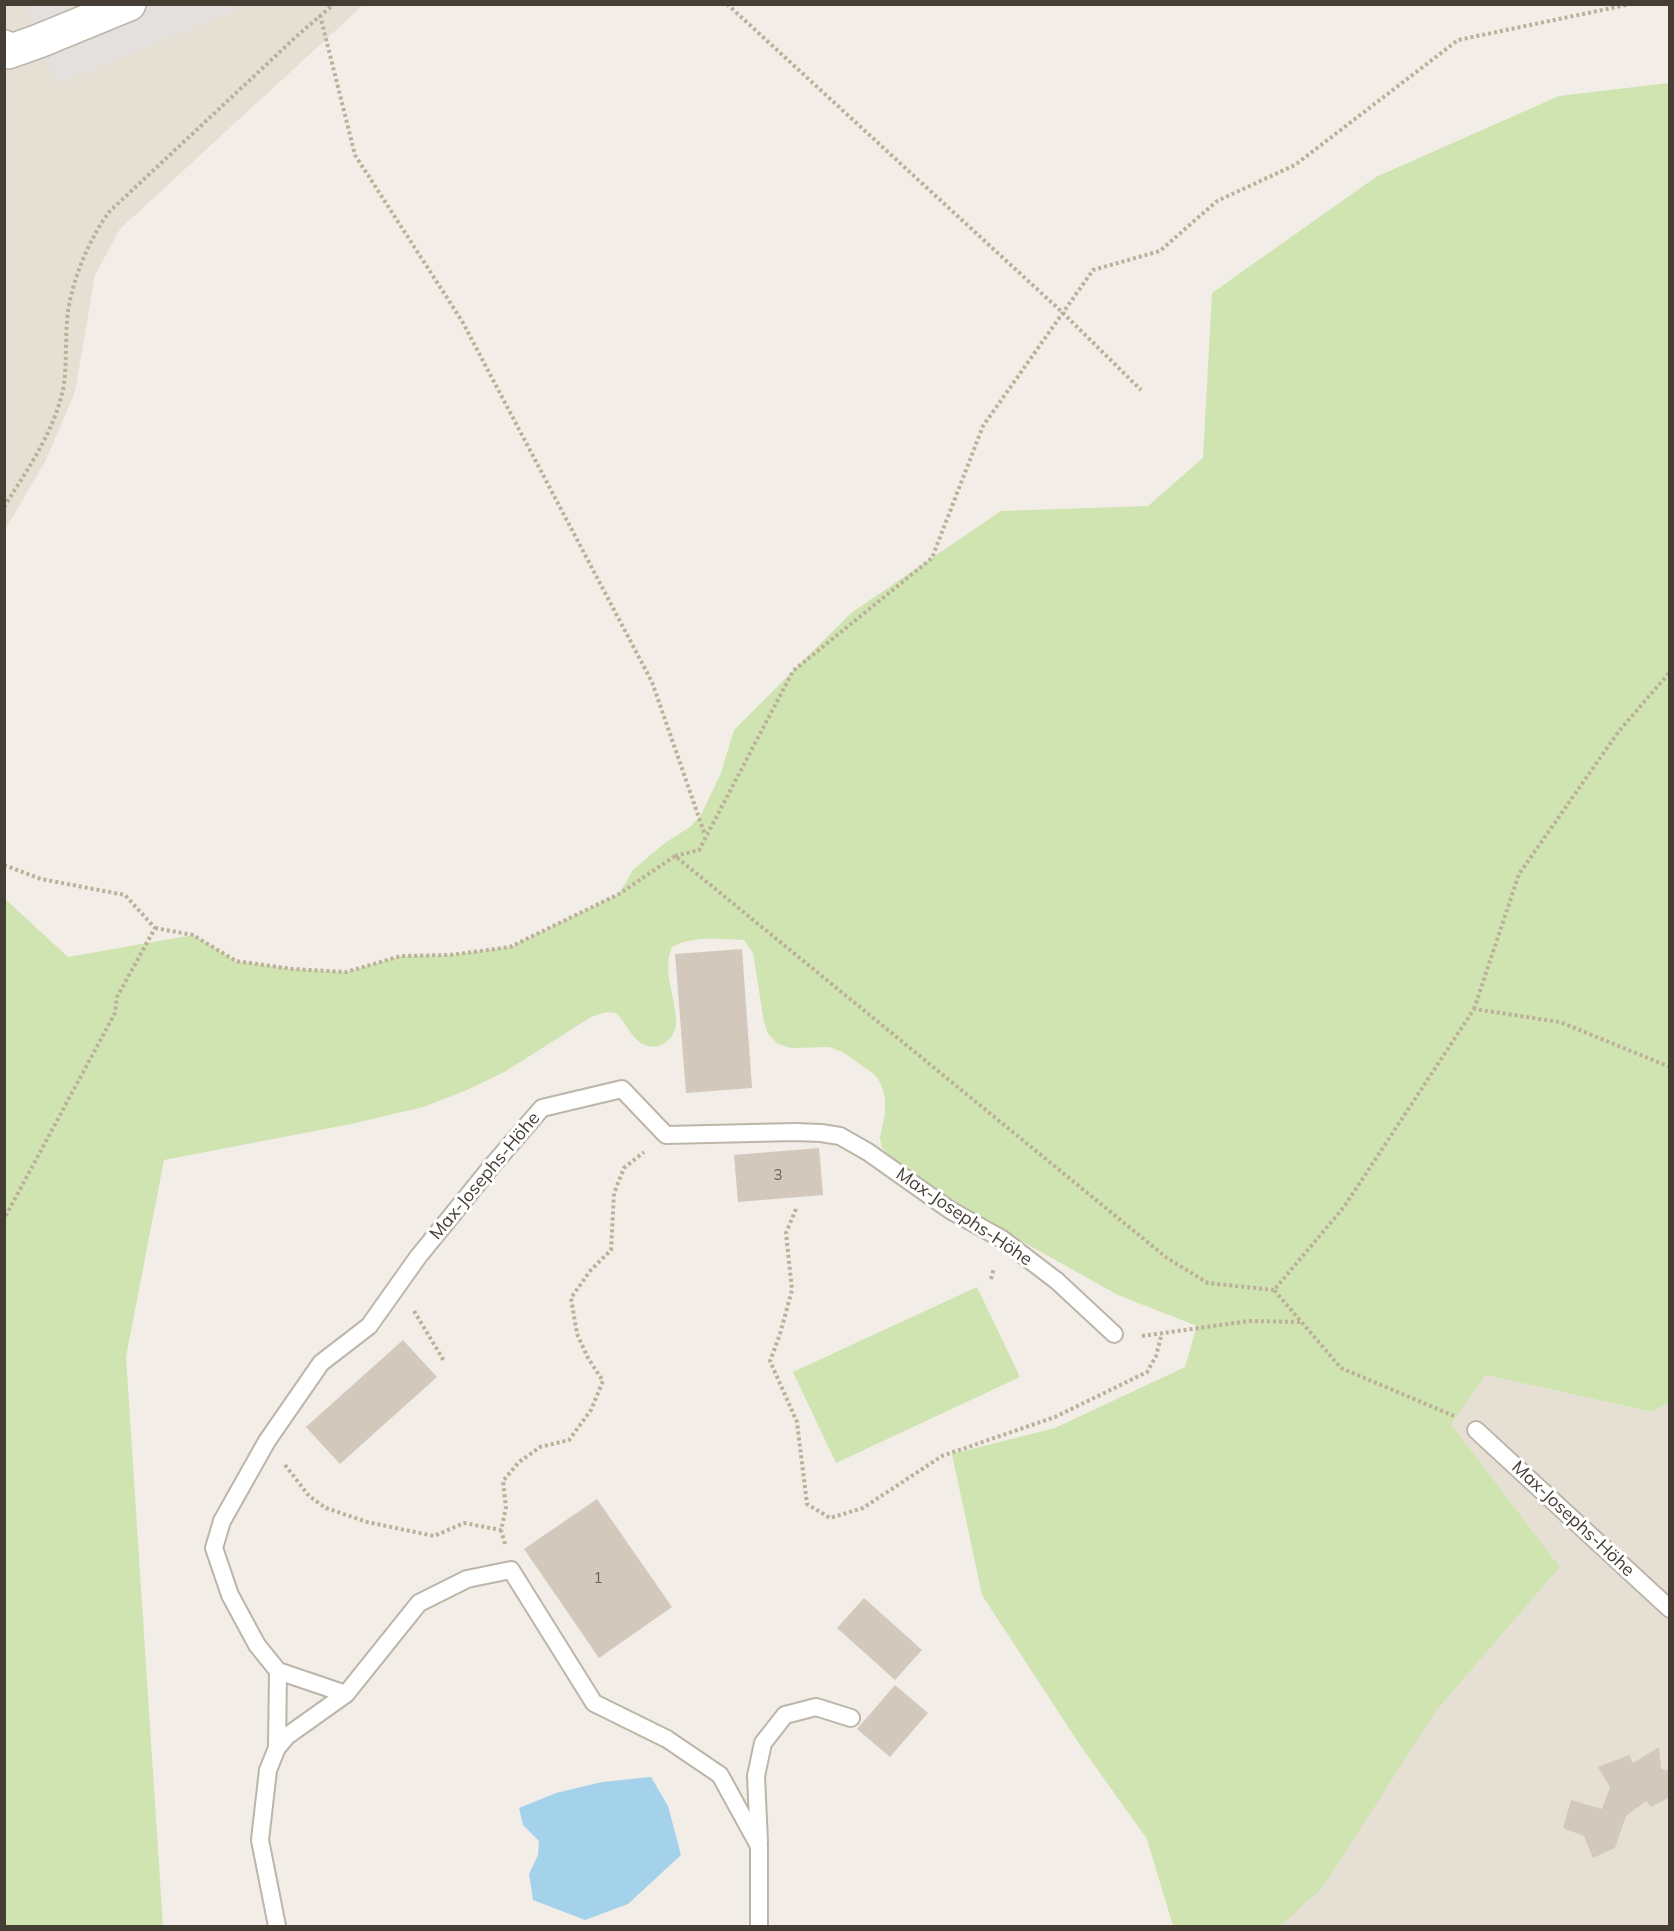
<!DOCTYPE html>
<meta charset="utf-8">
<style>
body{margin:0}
#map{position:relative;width:1674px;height:1931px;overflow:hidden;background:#f2ede6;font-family:Mulish,sans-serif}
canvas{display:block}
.frame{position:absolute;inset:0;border:6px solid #443e35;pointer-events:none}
</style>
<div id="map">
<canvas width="1674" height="1931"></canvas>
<div class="frame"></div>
</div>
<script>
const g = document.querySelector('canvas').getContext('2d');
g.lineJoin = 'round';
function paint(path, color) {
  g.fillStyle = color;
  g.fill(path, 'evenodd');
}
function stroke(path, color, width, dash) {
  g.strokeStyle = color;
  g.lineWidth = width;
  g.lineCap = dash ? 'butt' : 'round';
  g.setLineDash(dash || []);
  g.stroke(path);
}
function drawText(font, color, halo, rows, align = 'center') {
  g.font = font + ' Mulish,sans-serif';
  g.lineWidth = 6;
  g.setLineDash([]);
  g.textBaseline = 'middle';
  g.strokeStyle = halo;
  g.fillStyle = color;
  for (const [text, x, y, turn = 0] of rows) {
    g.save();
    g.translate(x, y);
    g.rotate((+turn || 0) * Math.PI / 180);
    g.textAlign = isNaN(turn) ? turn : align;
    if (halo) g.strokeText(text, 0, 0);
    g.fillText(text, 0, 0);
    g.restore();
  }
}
paint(new Path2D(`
 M5,5H363L120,229L95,275L75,392L46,460L5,530Z
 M1486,1375L1651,1412L1669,1402V1926H1251L1560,1567L1451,1424Z`), '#e5dfd4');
paint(new Path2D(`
 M1669,83V1402L1652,1412L1486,1375L1451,1424L1560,1567L1436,1711L1322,1888L1280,1926H1173L1147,1839L1080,1745L982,1595L952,1454L1055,1428L1185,1367L1197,1326L1118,1295L962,1208L908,1174L882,1148L880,1138L885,1114V1098L881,1084L875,1075L843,1052L829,1047L791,1048L778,1044L768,1034L764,1022L753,953L744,940C721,939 692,936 672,947C662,970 675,995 676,1020C677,1038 660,1053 643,1044C632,1039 625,1021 616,1013L606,1012L591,1017L506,1071L467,1090L423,1107L351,1124L164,1160L126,1357L163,1926H5L4,898L68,957L193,935L236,961L293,969L346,972L401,956L450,955L510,947L619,894L633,870L665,843L690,827L701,815L721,773L734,730L851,613L1001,511L1148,506L1203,458L1212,293L1376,177L1559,96Z
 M977,1287L1020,1377L836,1463L793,1372Z`), '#cfe4b1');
paint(new Path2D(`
 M35,4H234L236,10L57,84L26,8Z`), '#e3e0dd');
paint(new Path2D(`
 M651,1777L668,1806L681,1855L628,1904L585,1920L533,1900L529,1874L538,1855L539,1841L523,1825L519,1808L556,1793L602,1782Z`), '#a5d2eb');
paint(new Path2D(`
 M742,949L752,1088L686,1093L675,954Z
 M819,1148L823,1195L738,1202L734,1155Z
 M403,1340L437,1377L340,1464L306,1427Z
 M597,1499L672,1607L599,1658L524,1549Z
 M864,1598L922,1650L895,1680L837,1628Z
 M895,1685L928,1713L890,1757L857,1729Z
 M1659,1747L1661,1769L1670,1771V1797L1651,1807L1646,1801L1626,1816L1615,1848L1593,1858L1584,1836L1563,1828L1571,1800L1602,1809L1610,1787L1598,1767L1629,1755L1633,1763Z`), '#d2c9bc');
const lane = new Path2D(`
 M1476,1430L1670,1609
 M346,1694L278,1671L257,1645L230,1595L214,1548L222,1521L267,1441L321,1363L369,1326L418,1257L491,1167L542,1108L622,1089L666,1135L795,1132L821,1133L840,1136L868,1152L950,1210L1002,1239L1057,1281L1114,1334
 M277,1748L278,1671
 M759,1842L756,1776L763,1743L785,1715L816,1707L851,1718
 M277,1926L260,1840L268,1770L277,1748L287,1736L346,1694L419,1603L467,1579L511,1570L594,1703L667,1739L720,1775L759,1846V1926`);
const street = new Path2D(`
 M4,47L8,52L39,41L129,4`);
stroke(lane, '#bcb5a9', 20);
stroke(street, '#bcb5a9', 36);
stroke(new Path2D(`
 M727,4L1063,313L1141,390
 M320,15L355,155L462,321L652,682L705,835
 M4,507C28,468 56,430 64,384C67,360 65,335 68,311C73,278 90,237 110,211L299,34L334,4
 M675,856L699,850L793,671L932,558L983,426L1093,270L1160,251L1217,201L1295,165L1458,40L1631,4
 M4,865L41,879L125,895L155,928L117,997L115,1013L4,1219
 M155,928L193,935L236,961L293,969L346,972L401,956L450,955L510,947L619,894L675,856L1167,1258L1208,1283L1274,1290
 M1474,1009L1519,874L1619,731L1670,672
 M796,1209L786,1233L792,1290L780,1334L770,1361L797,1422L807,1504L830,1518L863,1508L942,1456L1055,1417L1147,1372L1156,1356L1162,1333
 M991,1279L994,1268
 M414,1311L444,1361
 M1142,1336L1249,1321L1301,1322
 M1454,1416L1341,1368L1274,1290L1344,1207L1474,1009L1560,1022L1670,1067
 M285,1465L309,1496L326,1508L367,1522L434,1536L464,1523L501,1530
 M505,1544L501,1530L506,1508L503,1481L519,1462L540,1447L569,1440L591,1410L603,1381L588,1358L577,1334L571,1298L590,1271L611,1250L614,1193L624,1168L644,1152`), '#bdb09b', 4, [3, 3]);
stroke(lane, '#fff', 16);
stroke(street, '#fff', 33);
drawText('15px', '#686157', null, [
 ["3",778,1175],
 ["1",598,1578]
]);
drawText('18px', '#443e35', '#fff', [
 ["Max-Josephs-Höhe",485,1176,-50],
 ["Max-Josephs-Höhe",964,1217,34],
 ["Max-Josephs-Höhe",1573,1519,43]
]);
</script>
